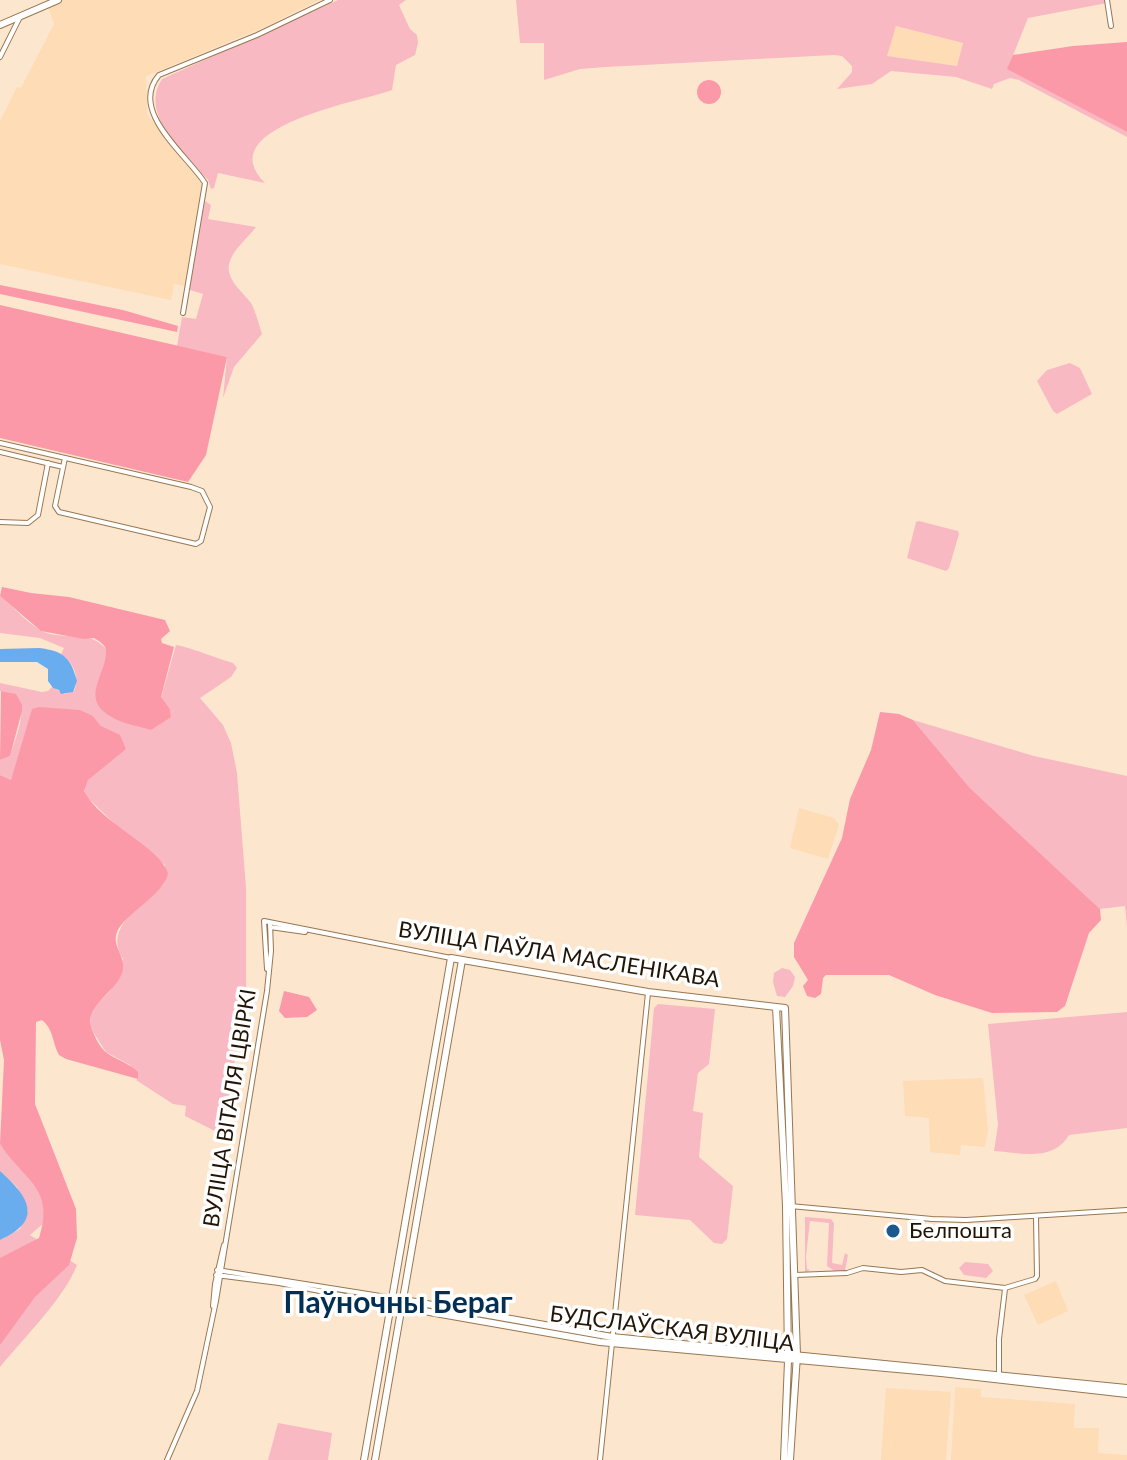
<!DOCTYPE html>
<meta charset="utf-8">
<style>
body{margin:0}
canvas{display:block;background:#fde6ce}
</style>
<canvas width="1127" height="1460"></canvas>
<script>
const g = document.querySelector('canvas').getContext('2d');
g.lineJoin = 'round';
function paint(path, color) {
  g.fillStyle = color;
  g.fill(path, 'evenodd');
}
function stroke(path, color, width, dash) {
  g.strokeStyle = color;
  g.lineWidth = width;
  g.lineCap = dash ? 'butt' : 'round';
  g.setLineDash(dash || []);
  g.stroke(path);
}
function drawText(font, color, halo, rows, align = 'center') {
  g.font = font + ' Lato,sans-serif';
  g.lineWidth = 7;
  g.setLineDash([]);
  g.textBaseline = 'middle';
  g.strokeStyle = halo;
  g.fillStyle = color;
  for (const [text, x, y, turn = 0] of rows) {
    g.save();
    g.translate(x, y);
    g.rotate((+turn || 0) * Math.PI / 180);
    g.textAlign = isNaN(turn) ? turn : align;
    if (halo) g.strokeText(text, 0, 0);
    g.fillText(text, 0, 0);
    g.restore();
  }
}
paint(new Path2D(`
 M60,0H319L265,27L146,76L147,114L203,183L185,286L174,284L171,300L0,264V121L17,87L21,88L54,24L48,7Z
 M896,26L963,43L957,66L886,56Z
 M799,808L834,818L839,825L828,859L790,848Z
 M983,1078L988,1130L985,1147L961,1145L960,1155L930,1152L929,1118L905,1116L903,1081Z
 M1056,1281L1068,1311L1038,1325L1024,1295Z
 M955,1387L981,1389V1397L1075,1404L1074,1428H1099L1098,1453L1127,1455V1460H951Z
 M886,1388L951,1392L946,1460H881Z`), '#fddcb6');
paint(new Path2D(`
 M338,0H406L399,5L410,29L417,35L418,43L415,55L396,65L392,90C360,102 209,127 265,183L218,173L214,188L211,189L208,180C186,155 138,115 162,79Z
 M516,0H1107V3L1028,18L1008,68L1127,132V137L1019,80L1010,78L994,84L992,89L956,77L891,71L872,84L837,89L852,72V66L842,56L834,55L606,67L580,69L544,80V43H520ZM896,26L963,43L957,66L887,56Z
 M205,201L211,205L208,219L256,227C247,239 233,249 229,264C226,280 243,292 251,303C256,312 259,325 262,334L234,367L223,398L227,357L177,346L182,317L196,319L203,294L187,289Z
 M1070,363L1080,368L1092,394L1057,414L1053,411L1037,381L1047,370Z
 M919,521L958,531L959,534L949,568L946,571L907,558L916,522Z
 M0,596C13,606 25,621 40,630C61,642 89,628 106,649L109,715C132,726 148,730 171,717L170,709L161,698L176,645C183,645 222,660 233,663L237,668L231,677L200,698L223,725L231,743L237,773L246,888V990L223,1135L185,1116L186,1106L173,1104L136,1080L138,1079L130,1065L106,1052L90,1027L91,1015L95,1006L111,990L123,959C103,928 142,904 164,884L165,865L122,831L85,795L84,787L88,780L101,726L93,716L39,707L11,780L0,775V760L10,756C17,734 36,694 0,691V683L42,692L48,691L52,687L65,694L74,691C80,678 74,663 61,654L64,648L40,638L0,633Z
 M913,720L1034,756L1127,776V927L1125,906L1100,909L970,788Z
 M782,968L790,970L795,977L793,986L785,997L777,996L773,982L774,973Z
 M658,1004L715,1009L709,1064L698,1073L693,1111L703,1113L699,1157L733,1186L727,1239L722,1244L714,1243L690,1220L635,1215L654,1008Z
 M1127,1012V1128L1069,1135C1053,1162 1021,1153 994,1151L998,1125L988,1024Z
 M0,1144C16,1168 51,1190 44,1223L30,1235L77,1265C65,1297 23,1339 0,1367V1240L20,1229L28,1210L17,1187L0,1171Z
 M805,1217L831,1219L834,1223L832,1263L842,1265L845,1253L848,1255L845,1270L836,1272L827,1266L829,1223L810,1221L806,1256L807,1269L810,1270L805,1273Z
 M965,1262L988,1264L993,1271L986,1278L964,1275L959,1268Z
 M278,1423L332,1433L328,1460H268Z`), '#f9b9c2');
paint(new Path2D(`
 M1127,42V132L1007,69L1013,55L1073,46Z
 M697 92a12 12 0 1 1 24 0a12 12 0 1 1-24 0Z
 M0,285L123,310L178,326L177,332L0,294Z
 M0,305L227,357L206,455L188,482L0,438Z
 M2,587L31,593L69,597L165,620L170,631L161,639L162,643L174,647L161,697L170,709L171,717L151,730C135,725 116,723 103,711C84,694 107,671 106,651C106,645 99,641 94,638L84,639L41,631L0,596Z
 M1,691L16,694L22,705V711L10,756L0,760Z
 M39,707L80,710L93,716L101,726L120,735L126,749L88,780L84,791C101,824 158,845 168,873C165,893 131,910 119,928C109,944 125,954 123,969C119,993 80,1005 93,1032C96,1039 100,1048 107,1053C117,1060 129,1063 138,1072V1079L66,1059L59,1055C52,1042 54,1030 42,1020L36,1022L35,1104L76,1209L77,1238L69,1265L35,1297L0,1345V1258L39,1238C56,1188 23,1180 0,1144L4,1060L0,1040V775L11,780L32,709Z
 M880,712L899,714L913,720L970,788L1100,909L1101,920L1089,933L1065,1006L1057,1012L992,1013L935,995L889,975H826L823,978L821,994L815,998L807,996L803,986L808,980L794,957V943L842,838L850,799L871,750Z
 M284,991L309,997L317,1010L307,1017L285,1018L279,1011Z`), '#fb99a9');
paint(new Path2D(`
 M39,648C65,651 71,659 77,681L73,692L61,694L59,690L53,688L48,681V669L37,662H0V649Z
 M0,1171C28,1196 45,1220 0,1240Z`), '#6aadef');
const street = new Path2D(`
 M1107,0L1111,26
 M0,57L20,17
 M183,313L205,183C187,155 128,111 159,75L257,35L330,0
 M0,443L191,487L202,491L210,507L201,541L196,544L59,512L55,506L65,458
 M0,452L63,467
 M0,522L28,523L38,515L48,463
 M270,927L305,932
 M267,969L264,921L451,958
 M790,1206L932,1219L966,1220L1127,1210
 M217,1270L393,1298
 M216,1275L279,1283L401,1307
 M795,1275L847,1273L863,1268L901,1272L922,1270L945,1281L1005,1288L1035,1279L1037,1276L1036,1217
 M213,1306L215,1284L224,1245
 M999,1374V1339L1005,1289
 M167,1460L197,1391L216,1301L267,991L271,951L270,923
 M600,1460L648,993`);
const secondary = new Path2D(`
 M0,25L58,0
 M776,1007L786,1206L788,1361L784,1460
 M393,1298L612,1337L1127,1388
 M401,1307L600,1342L941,1373L1127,1394
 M364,1460L451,958L648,992L785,1008L797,1355L790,1460
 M375,1460L462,960`);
stroke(street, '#987751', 6);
stroke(secondary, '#987751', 8);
stroke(street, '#fff', 4);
stroke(secondary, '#fff', 6);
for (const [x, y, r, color] of [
 [893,1231,8,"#1b588e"]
]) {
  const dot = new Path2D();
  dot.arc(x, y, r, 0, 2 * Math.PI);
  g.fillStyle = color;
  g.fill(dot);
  stroke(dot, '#fff', 3);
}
drawText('22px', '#221506', '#fff', [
 ["ВУЛІЦА ПАЎЛА МАСЛЕНІКАВА",559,955,9],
 ["ВУЛІЦА ВІТАЛЯ ЦВІРКІ",230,1108,-81],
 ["БУДСЛАЎСКАЯ ВУЛІЦА",672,1329,7]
]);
drawText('22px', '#221506', '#fff', [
 ["Белпошта",909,1231]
], 'left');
drawText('bold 30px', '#032f54', '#fff', [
 ["Паўночны Бераг",398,1303]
]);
</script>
